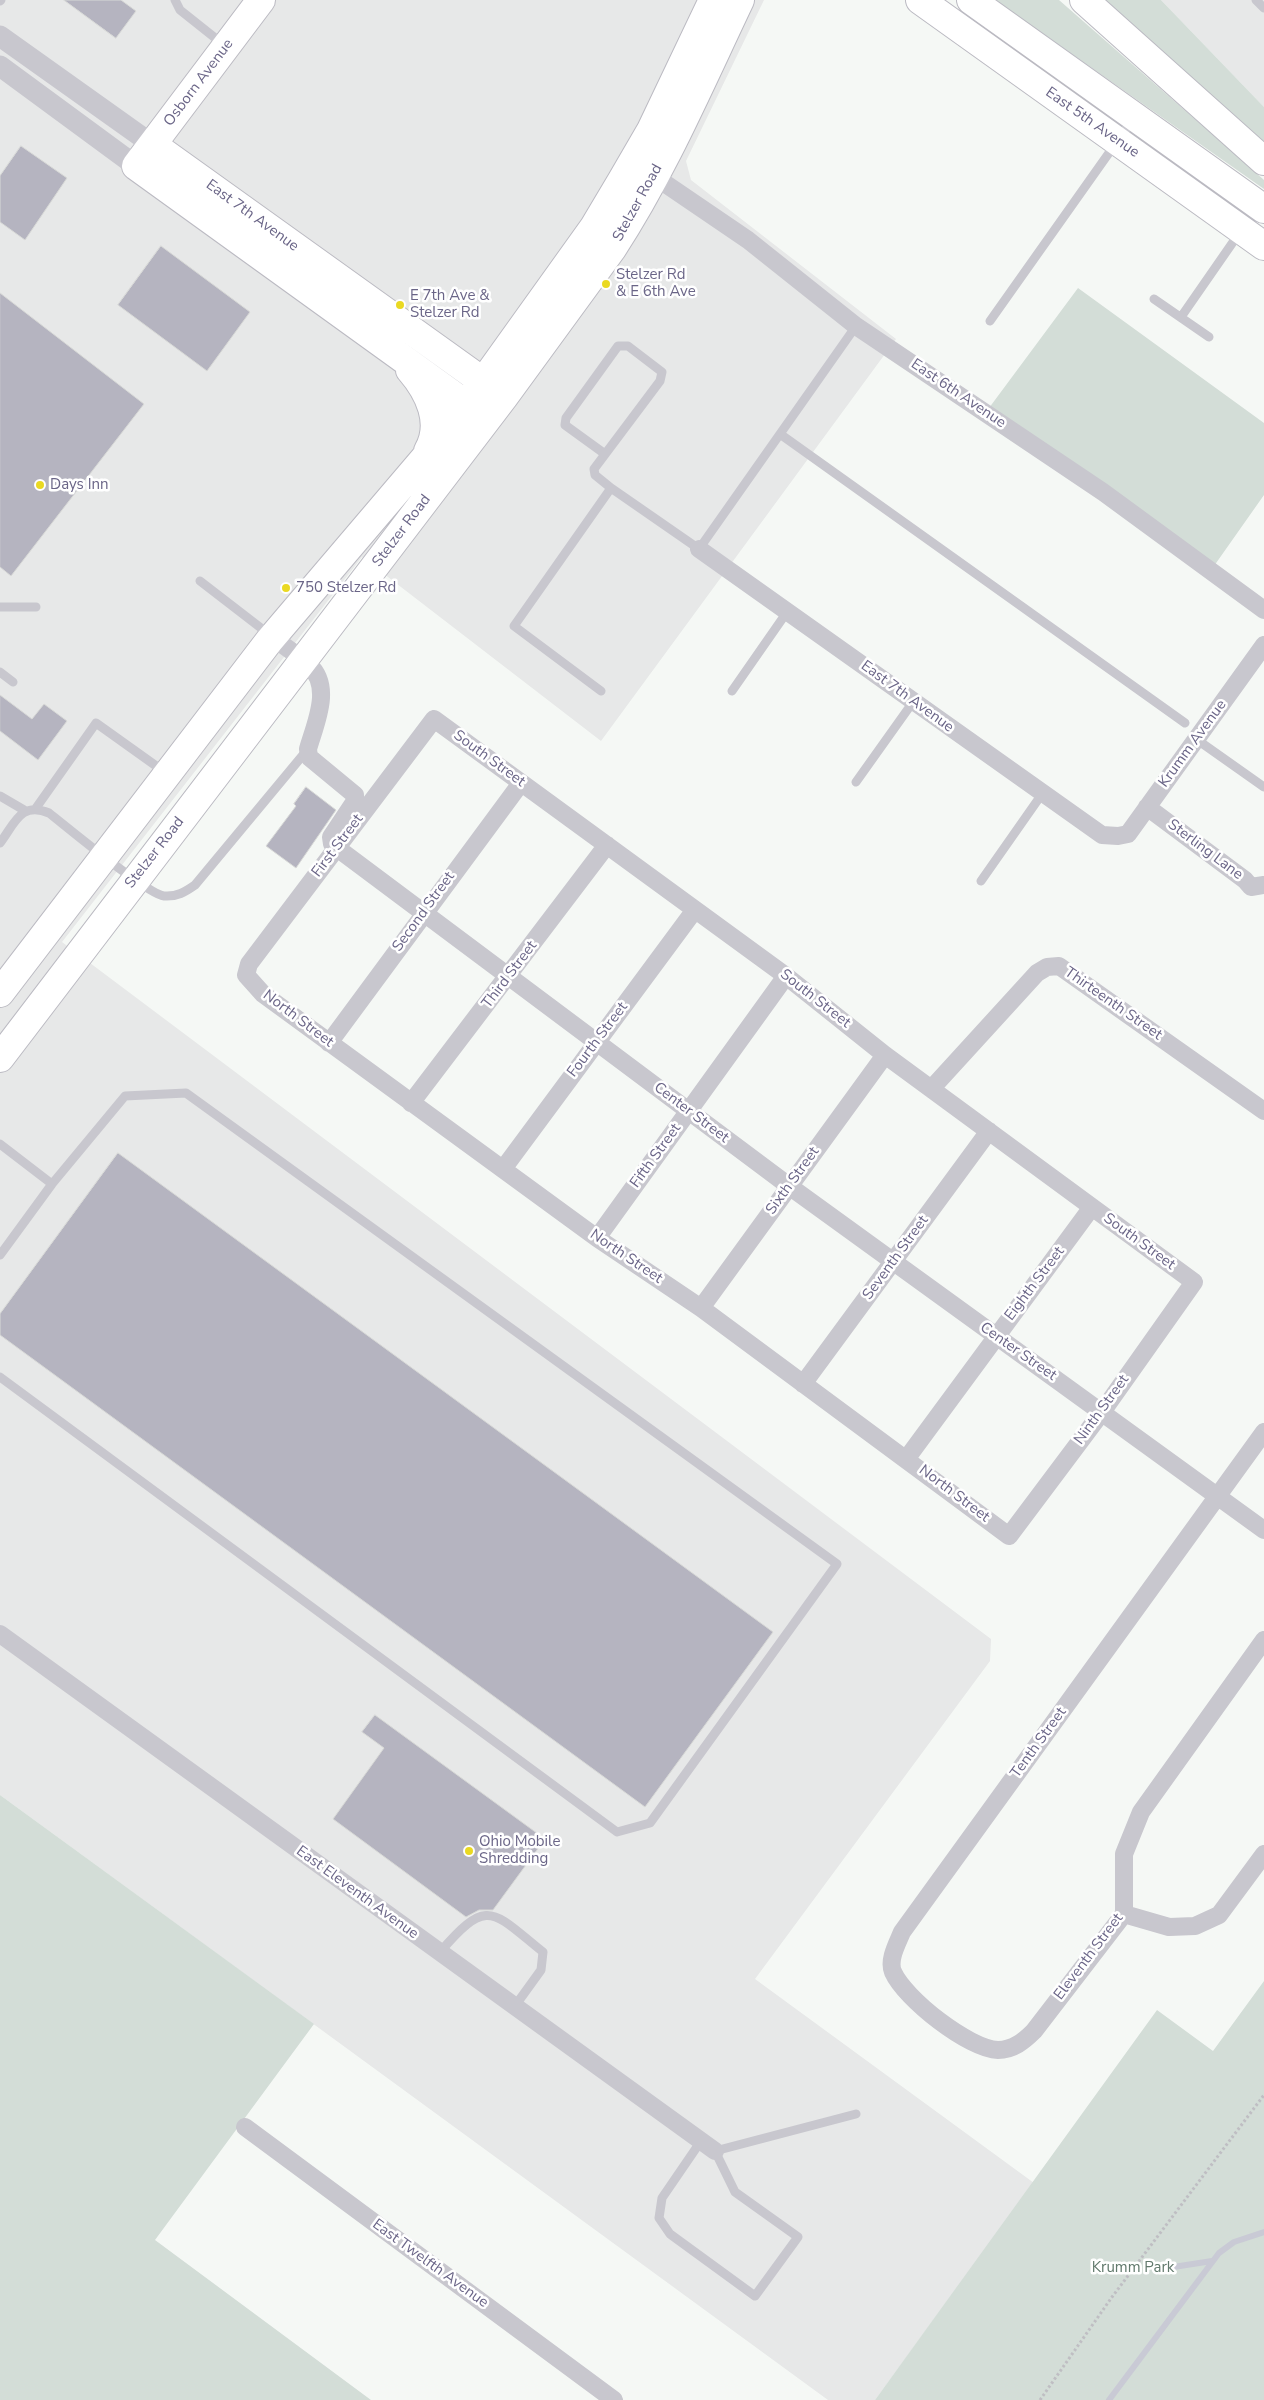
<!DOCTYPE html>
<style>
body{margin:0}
canvas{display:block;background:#f5f8f5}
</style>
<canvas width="1264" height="2400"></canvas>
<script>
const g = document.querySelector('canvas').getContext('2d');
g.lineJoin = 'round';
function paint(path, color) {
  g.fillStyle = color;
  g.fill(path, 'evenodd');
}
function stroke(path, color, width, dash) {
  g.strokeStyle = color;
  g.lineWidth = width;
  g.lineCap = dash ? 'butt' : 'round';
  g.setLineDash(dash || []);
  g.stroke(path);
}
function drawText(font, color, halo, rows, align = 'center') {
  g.font = font + ' "Nunito Sans",sans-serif';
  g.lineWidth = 5;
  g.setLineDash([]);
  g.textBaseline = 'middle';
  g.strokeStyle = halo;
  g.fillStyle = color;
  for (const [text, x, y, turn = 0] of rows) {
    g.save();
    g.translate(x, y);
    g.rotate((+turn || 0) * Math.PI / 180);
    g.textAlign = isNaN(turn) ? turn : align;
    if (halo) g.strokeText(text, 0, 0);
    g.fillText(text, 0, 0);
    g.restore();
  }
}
paint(new Path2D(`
 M0,0H764L686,161L691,180L896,339L601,741L362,557L62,942L991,1639L990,1661L755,1979L1034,2183L875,2400H828L0,1795Z
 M1161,0H1264V107Z`), '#e7e8e8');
paint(new Path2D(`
 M995,0H1059L1245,163L1264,180V189Z
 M1099,0H1161L1264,107V145Z
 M1078,288L1264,423V495L1214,566L989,408Z
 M0,1795L314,2024L155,2240L371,2400H0Z
 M1264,1981V2400H875L1157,2010L1213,2051Z`), '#d3ddd7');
stroke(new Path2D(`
 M1167,2268L1212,2261
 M1109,2400L1219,2253L1234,2242L1264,2232`), '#c9cad5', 6);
const building = new Path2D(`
 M64,0H121L136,11L116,38Z
 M21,146L67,178L25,240L0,222V176Z
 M161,246L250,312L207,371L118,305Z
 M0,293L144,404L11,576L0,567Z
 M0,695L32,719L44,704L67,721L38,760L0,731Z
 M306,787L336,810L296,868L266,846L296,806L294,804Z
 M118,1153L773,1632L645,1807L0,1335V1314Z
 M375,1715L545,1839L493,1910H479L466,1917L333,1819L384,1748L362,1732Z`);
paint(building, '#b5b4c0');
stroke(building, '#d8d9d7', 1);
const primary = new Path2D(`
 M261,0L136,166L481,415
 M920,0L1264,246
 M971,0L1264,209
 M1084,0L1264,161
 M153,145L499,393
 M410,370C429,392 444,423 428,451
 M0,993L269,641L424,459L483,382L594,227L622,180L651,130L713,0
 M0,1058L504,397L612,249C663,171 700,84 740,0`);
stroke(primary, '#bbbac2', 30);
stroke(new Path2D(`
 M1040,2400L1112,2297L1264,2095`), '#bfbec3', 3, [2.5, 2.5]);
stroke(new Path2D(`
 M175,0L180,10L224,45
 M1256,0L1264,8
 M0,1L1,0
 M1154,299L1209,337
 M1181,317L1240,232
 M990,321L1133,119
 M780,434L1185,723
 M605,454L565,425L566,418L618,346H628L662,372L660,381L594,469L595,475L611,488
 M200,581L270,635
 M0,607H36
 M0,672L13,682
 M601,691L514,626L611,488L699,549L856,326
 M732,691L787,612
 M1196,739L1264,787
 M856,782L913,702
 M0,796L24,810
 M36,808L96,723L166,773
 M0,843C15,823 21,801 49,813C67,827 147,894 164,896C177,897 185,892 195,885L308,749
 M981,881L1042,794
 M0,1144L52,1184
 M0,1255L52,1184L125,1096L186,1093L837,1564L650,1823L617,1832L0,1377
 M440,1952C488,1896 492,1911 543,1952L541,1970L515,2006
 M701,2141L662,2198L659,2218L670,2234L755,2296L798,2237L735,2192L715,2151L856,2114`), '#c8c7ce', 9);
stroke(new Path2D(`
 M654,176L748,240L856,326L1103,492L1264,610
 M699,549L1102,835L1118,836L1128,834L1264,645
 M272,637C284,646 298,655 309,665C333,687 315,724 308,749L309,757L355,795V801L331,837L332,844L337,848L789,1186L1264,1530
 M434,719L786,976L885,1055L1194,1282L1102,1412L1009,1536L701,1308L597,1238L263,994L246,975L249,964Z
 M1147,807L1245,880L1251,887L1264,885
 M329,1043L521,783
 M932,1088L1037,973L1047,967L1059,966L1264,1111
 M411,1103L607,845
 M503,1169L694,911
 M597,1238L786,976
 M701,1308L885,1055
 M803,1384L989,1131
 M1264,1432L902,1932C897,1944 888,1960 893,1972C905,1999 969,2049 998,2050C1013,2050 1024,2041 1034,2031L1124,1914V1854L1141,1812L1264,1640
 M907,1458L1092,1207
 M0,1634L715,2151
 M1124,1914L1169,1927L1195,1926L1219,1915L1264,1854
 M245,2127L614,2400`), '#c8c7ce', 18);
stroke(new Path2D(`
 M0,36L153,145
 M0,66L136,166`), '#c8c7ce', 21);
stroke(primary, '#fff', 28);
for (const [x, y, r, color] of [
 [606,284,5,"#ead922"],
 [400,305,5,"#ead922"],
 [40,485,5,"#ead922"],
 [286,588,5,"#ead922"],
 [469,1851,5,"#ead922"]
]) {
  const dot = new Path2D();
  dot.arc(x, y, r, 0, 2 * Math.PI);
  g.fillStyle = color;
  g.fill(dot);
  stroke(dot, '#fff', 2);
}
drawText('15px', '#6a6587', '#fff', [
 ["Osborn Avenue",199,83,-53],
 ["East 5th Avenue",1092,123,35],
 ["Stelzer Road",638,203,-61],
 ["East 7th Avenue",252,216,36],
 ["East 6th Avenue",958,394,34],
 ["Stelzer Road",402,531,-53],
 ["East 7th Avenue",907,697,36],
 ["Krumm Avenue",1193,744,-54],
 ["South Street",489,759,36],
 ["First Street",338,846,-53],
 ["Sterling Lane",1205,850,37],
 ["Stelzer Road",155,853,-52],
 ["Second Street",424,912,-54],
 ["Third Street",510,975,-53],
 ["South Street",815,999,38],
 ["Thirteenth Street",1113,1004,35],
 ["North Street",298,1019,37],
 ["Fourth Street",598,1040,-53],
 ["Center Street",691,1113,37],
 ["Fifth Street",656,1156,-54],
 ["Sixth Street",793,1181,-54],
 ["South Street",1139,1242,36],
 ["North Street",626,1257,34],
 ["Seventh Street",896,1258,-54],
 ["Eighth Street",1035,1284,-53],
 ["Center Street",1018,1352,35],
 ["Ninth Street",1102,1410,-54],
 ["North Street",954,1494,37],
 ["Tenth Street",1039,1743,-54],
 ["East Eleventh Avenue",357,1893,36],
 ["Eleventh Street",1089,1957,-53],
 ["East Twelfth Avenue",430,2264,36]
]);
drawText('15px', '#6a6587', '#fff', [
 ["Stelzer Rd",616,275],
 ["& E 6th Ave",616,292],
 ["E 7th Ave &",410,296],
 ["Stelzer Rd",410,313],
 ["Days Inn",50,485],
 ["750 Stelzer Rd",296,588],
 ["Ohio Mobile",479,1842],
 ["Shredding",479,1859]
], 'left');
drawText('15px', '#61796c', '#fff', [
 ["Krumm Park",1133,2268]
]);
</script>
